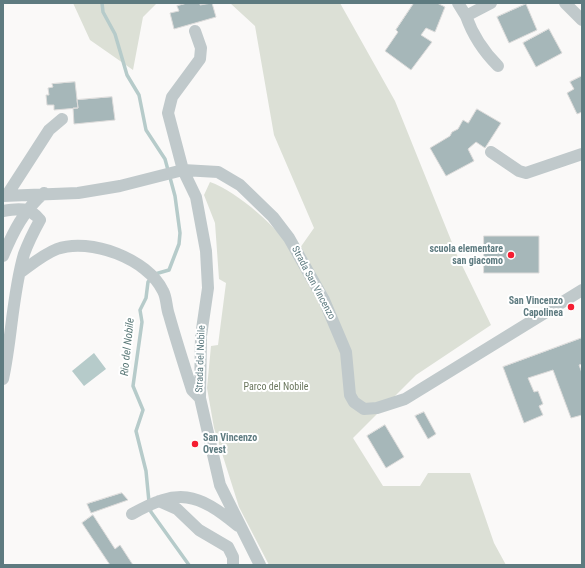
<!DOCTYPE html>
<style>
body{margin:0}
#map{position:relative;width:585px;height:568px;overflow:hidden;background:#faf9f8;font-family:"Roboto Condensed",sans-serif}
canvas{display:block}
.frame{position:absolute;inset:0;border:4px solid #5e7b80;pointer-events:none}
</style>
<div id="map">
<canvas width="585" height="568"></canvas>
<div class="frame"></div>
</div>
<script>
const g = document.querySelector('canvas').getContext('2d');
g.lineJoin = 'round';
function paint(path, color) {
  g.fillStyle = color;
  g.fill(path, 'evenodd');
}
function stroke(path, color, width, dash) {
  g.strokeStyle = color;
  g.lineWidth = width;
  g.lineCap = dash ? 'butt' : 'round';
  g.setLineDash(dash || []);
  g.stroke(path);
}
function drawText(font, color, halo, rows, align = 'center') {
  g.font = font + ' "Roboto Condensed",sans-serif';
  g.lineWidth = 4;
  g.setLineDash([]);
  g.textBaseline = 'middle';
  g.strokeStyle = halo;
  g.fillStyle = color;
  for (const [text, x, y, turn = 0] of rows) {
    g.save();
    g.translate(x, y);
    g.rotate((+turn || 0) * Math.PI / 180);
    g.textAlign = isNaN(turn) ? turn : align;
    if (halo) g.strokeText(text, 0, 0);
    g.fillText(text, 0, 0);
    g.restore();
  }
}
paint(new Path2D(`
 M73,3H157L143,17L133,70L90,40Z
 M230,3H340L395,101L457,255L491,325L416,375L353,438L383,486H420L428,473H470L494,543L506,565H269L239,507L214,428L207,388L211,346L218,345L226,283L219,279L215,223L204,195L210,182C237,191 281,230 295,255L314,228L274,135L255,26Z`), '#dce0d6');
paint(new Path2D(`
 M94,353L106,369L84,386L72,371Z`), '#b6cbca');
stroke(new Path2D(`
 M102,3L103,12L115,34L127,75L139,95L146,130L165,159L175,196L180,233L179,244L169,270L155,274L148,282L146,298L140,310L142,322L133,386L143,410L136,431L146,471L149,502
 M150,508L151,512L189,565`), '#b6cbca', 3.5);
const building = new Path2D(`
 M188,3H200V5L212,3L216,17L174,29L170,13L179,11L177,6Z
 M414,3H437L445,7L435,32L426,28L421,35L432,42L411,70L385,51L398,32L396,30Z
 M526,4L537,30L509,43L497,17Z
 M549,29L562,53L536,67L523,43Z
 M582,76V112L577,114L567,93L574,89L570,82Z
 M75,82L78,108L54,110V105H47L46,95H49L48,88L53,87L52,84Z
 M112,97L115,120L74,124L73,108H78L77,100Z
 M477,109L501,123L485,148L476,142L468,149L474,161L446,176L430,148L450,136L452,132L458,129L463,120L468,123Z
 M484,236H539V273H484Z
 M582,338V364L579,365L582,373V415L571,418L553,370L528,378L534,392L538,391L543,404L539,406L543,415L524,423L503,367Z
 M424,412L436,434L428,439L415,416Z
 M385,425L404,457L386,468L367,436Z
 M122,493L128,500L91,513L87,504Z
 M93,515L115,549L120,545L133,565H110L82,523Z`);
paint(building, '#a6b7b9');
stroke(building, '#dcdbda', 1);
stroke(new Path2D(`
 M458,3L466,16L491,3
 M565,3L582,20
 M466,16C473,36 483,51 498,66
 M195,31L201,48L200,59L172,97L168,113L183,170L196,197L206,251L208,288L201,336L200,398L220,485L260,565
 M491,152L519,171L526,173L582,154
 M7,195L49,130L62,119
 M3,196L78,193L120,186L183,170L218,172L240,185L273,217L289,238L324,300L346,352L350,395L354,402L364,409L377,408L405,399L582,290
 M3,211C18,208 30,207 40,220C34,231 28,243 24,254C12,295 12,338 3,379
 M3,256C13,232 24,210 44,193
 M21,272C32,264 44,254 57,249C90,237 148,259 163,291C167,298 166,307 169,315C176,340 184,365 192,390L200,398
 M159,501L177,509L199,530L228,547L233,557V565
 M132,514C178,488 197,492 238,526`), '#c0c9cb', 12);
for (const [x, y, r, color] of [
 [511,255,4,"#f51d31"],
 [571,307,4,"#f51d31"],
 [195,444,4,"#f51d31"]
]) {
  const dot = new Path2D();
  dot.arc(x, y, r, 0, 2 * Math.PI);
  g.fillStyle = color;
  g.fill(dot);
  stroke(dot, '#fff', 1.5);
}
drawText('bold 10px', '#5e7b80', '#fff', [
 ["scuola elementare",503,249],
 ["san giacomo",503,261],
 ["San Vincenzo",563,301],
 ["Capolinea",563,313],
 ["San Vincenzo",203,438,"left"],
 ["Ovest",203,450,"left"]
], 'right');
drawText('10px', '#5e7b80', '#fff', [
 ["Strada San Vincenzo",313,283,62],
 ["Strada del Nobile",201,359,-88]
]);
drawText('10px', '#6b775e', '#fff', [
 ["Parco del Nobile",276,387]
]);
drawText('italic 11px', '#587776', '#fff', [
 ["Rio del Nobile",128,347,-84]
]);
</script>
